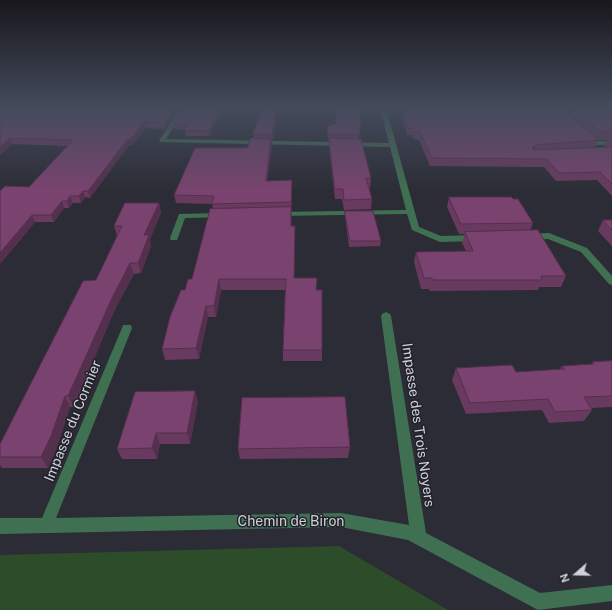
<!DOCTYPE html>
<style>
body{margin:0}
#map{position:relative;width:612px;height:610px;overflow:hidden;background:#2b2c35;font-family:"Public Sans",sans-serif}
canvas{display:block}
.north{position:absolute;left:556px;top:554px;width:40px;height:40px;-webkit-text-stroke:3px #21222b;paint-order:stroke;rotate:250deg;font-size:11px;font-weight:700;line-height:16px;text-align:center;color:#d0d1d7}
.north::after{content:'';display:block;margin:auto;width:14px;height:18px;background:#d0d1d7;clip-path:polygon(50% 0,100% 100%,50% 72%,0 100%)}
</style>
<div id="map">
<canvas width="612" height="610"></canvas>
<div class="north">N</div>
</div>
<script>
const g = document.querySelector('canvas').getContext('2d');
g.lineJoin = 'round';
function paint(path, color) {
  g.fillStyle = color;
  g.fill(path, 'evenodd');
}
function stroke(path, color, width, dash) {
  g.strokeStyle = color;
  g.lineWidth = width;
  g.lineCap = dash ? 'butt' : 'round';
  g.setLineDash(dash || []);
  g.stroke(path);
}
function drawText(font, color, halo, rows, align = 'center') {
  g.font = font + ' "Public Sans",sans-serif';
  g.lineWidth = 3;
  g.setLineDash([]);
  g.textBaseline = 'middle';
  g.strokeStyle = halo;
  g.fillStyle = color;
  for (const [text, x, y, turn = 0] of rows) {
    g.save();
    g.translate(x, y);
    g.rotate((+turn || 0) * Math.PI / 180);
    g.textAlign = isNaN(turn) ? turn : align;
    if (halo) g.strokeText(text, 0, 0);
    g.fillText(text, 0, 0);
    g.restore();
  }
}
paint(new Path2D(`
 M339,546L448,610H0V555Z`), '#2d4c29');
paint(new Path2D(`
 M180,108H186L166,139L389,143L380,108H386L419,227L441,236L477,235L481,238L477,241L440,242L412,230L407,214L276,216L275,214L279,212L406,210L390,147L160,142L159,141Z
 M612,141V145H594L591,143L594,141Z
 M221,213L225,215L224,217L185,218L177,240H171L170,238L179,214Z
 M549,233L587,248L612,276V285L609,284L581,252L548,239L529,240L525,237L529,234Z
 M386,312L390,314L391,316L426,533L540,593L612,585V601L538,610L408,540L341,527L0,534V518H42L122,328L123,325H131L132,328L56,518L341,513L409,525L381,316L382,314Z`), '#407052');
paint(new Path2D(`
 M0,108H178L165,129L146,128L132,145H129L90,198L85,197L81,203H73L69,208H64L54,222H35L0,264L29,187L67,146L12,144L0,155Z
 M223,108L209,136H186L185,130L174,129L173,124Z
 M263,108H277L273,139H271L272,146L267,181L292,188L291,226L295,236L294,278L317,290L322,350V361H283V350L285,290H221L216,317H208L199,359L165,360L162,349L185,290L192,279L213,209L212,204L176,203L174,195L247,148L254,138L253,134Z
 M400,108H562L588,131L563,108H612V196L597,180L556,181L544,167L430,166L419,140L413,139L412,135H407ZM597,140H607L604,146L607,147H595L598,140Z
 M327,127H361L360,133H359V139L371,178L370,188H369L372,199L371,209L344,210L342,199H335L329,147V140H328L327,133Z
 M449,197L513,199L533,223L530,231L566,276L561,287H539L538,290L430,291L429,289H421L414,262L416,252L466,251L462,243L465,234H459L447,207Z
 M159,203L161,213L150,239L151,246L141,273L134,274L115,309L74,407H70L57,447L48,468H2L0,465V444L96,280L117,236L114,226Z
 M345,211L381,241L380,246L349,247L345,217Z
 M603,220H612V246L598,231Z
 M612,361V407L591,408L592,410L584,421L549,423L542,410L466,414L452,380L456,368L516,372L560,369L562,366L591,364L593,362Z
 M195,391L198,402L190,444H160L157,459H122L117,449Z
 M350,447L348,458L240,459L238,449Z`), '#693a5f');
paint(new Path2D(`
 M174,108H178L165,129L164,123Z
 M220,108H223L209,136V131Z
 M276,108H277L273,139L272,135Z
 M144,122L146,128L132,145H129L90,198L88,191L127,140Z
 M10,138L12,144L0,155V147Z
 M271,139L272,146L266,188V181Z
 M536,145L534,152L533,147Z
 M83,191L85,197L81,203L79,196Z
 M70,196L73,203L69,208L67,201Z
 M62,201L64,208L54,222L51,215Z
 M159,203L161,213L150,239L151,246L141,273L138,263L144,235Z
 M32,215L35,222L0,264V253Z
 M130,263L134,274L115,309L74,407L68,396L112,298Z
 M219,279L221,290L216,317L214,306Z
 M206,306L208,317L199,359L196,348Z
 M195,391L198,402L190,444L187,433Z
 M65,396L70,407L57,447L48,468L41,457Z
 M156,433L160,444L157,459L152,448Z`), '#552f4e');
const building = new Path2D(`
 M0,108H174L164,123L144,122L131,139L127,140L88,191H83L79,196H70L67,201H62L51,215H32L0,253V191L5,186L29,187L73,140L10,138L0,147V110H1H0Z
 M183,108H220L209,131L185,130L188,124H173Z
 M263,108H276L272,135L253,134Z
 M336,108H359L361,127H358L360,135L328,134L327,127L335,124Z
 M403,108H562L598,140L536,145L533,147V150L612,147V184L600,172L559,173L547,159L432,158L420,132H414L413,128H408Z
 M573,108H612V132H600Z
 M251,138L271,139L266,181L292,180L291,202L212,204L214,196L174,195L195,148H247Z
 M329,138L361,139L371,178H366L372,199L344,200L343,189H335Z
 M449,197H511L513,199H518L533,223L461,224Z
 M125,203H159L144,235H149L138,263H130L112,298L68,396H65L51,436L41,457H0V444L83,281L96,280L122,226H114Z
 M291,207V226H295L294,278H317L316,290H322V350H283L286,279H219L214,306H206L196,348L162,349L170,317L181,290H185L188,279H192L210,209Z
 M345,211H373L381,241H350Z
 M603,220H612V230Z
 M538,230L566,276H541L542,280H432V278H424L416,252L473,251L465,232Z
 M612,361V396L584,397L592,410L555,412L548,399L470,403L456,368L512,365L516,372L565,369L562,366L594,364L593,362Z
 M195,391L187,433H156L152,448L117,449L135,392Z
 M345,397L350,447L238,449L242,398Z`);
paint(building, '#7a436f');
stroke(building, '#552f4e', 1);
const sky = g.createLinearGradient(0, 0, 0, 193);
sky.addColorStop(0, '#18181d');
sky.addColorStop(0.56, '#444b5c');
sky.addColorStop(1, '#444b5c00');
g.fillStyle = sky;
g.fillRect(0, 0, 612, 193);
drawText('14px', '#d0d1d7', '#21222b', [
 ["Impasse du Cormier",73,421,-68],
 ["Impasse des Trois Noyers",418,425,82],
 ["Chemin de Biron",291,522]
]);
</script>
